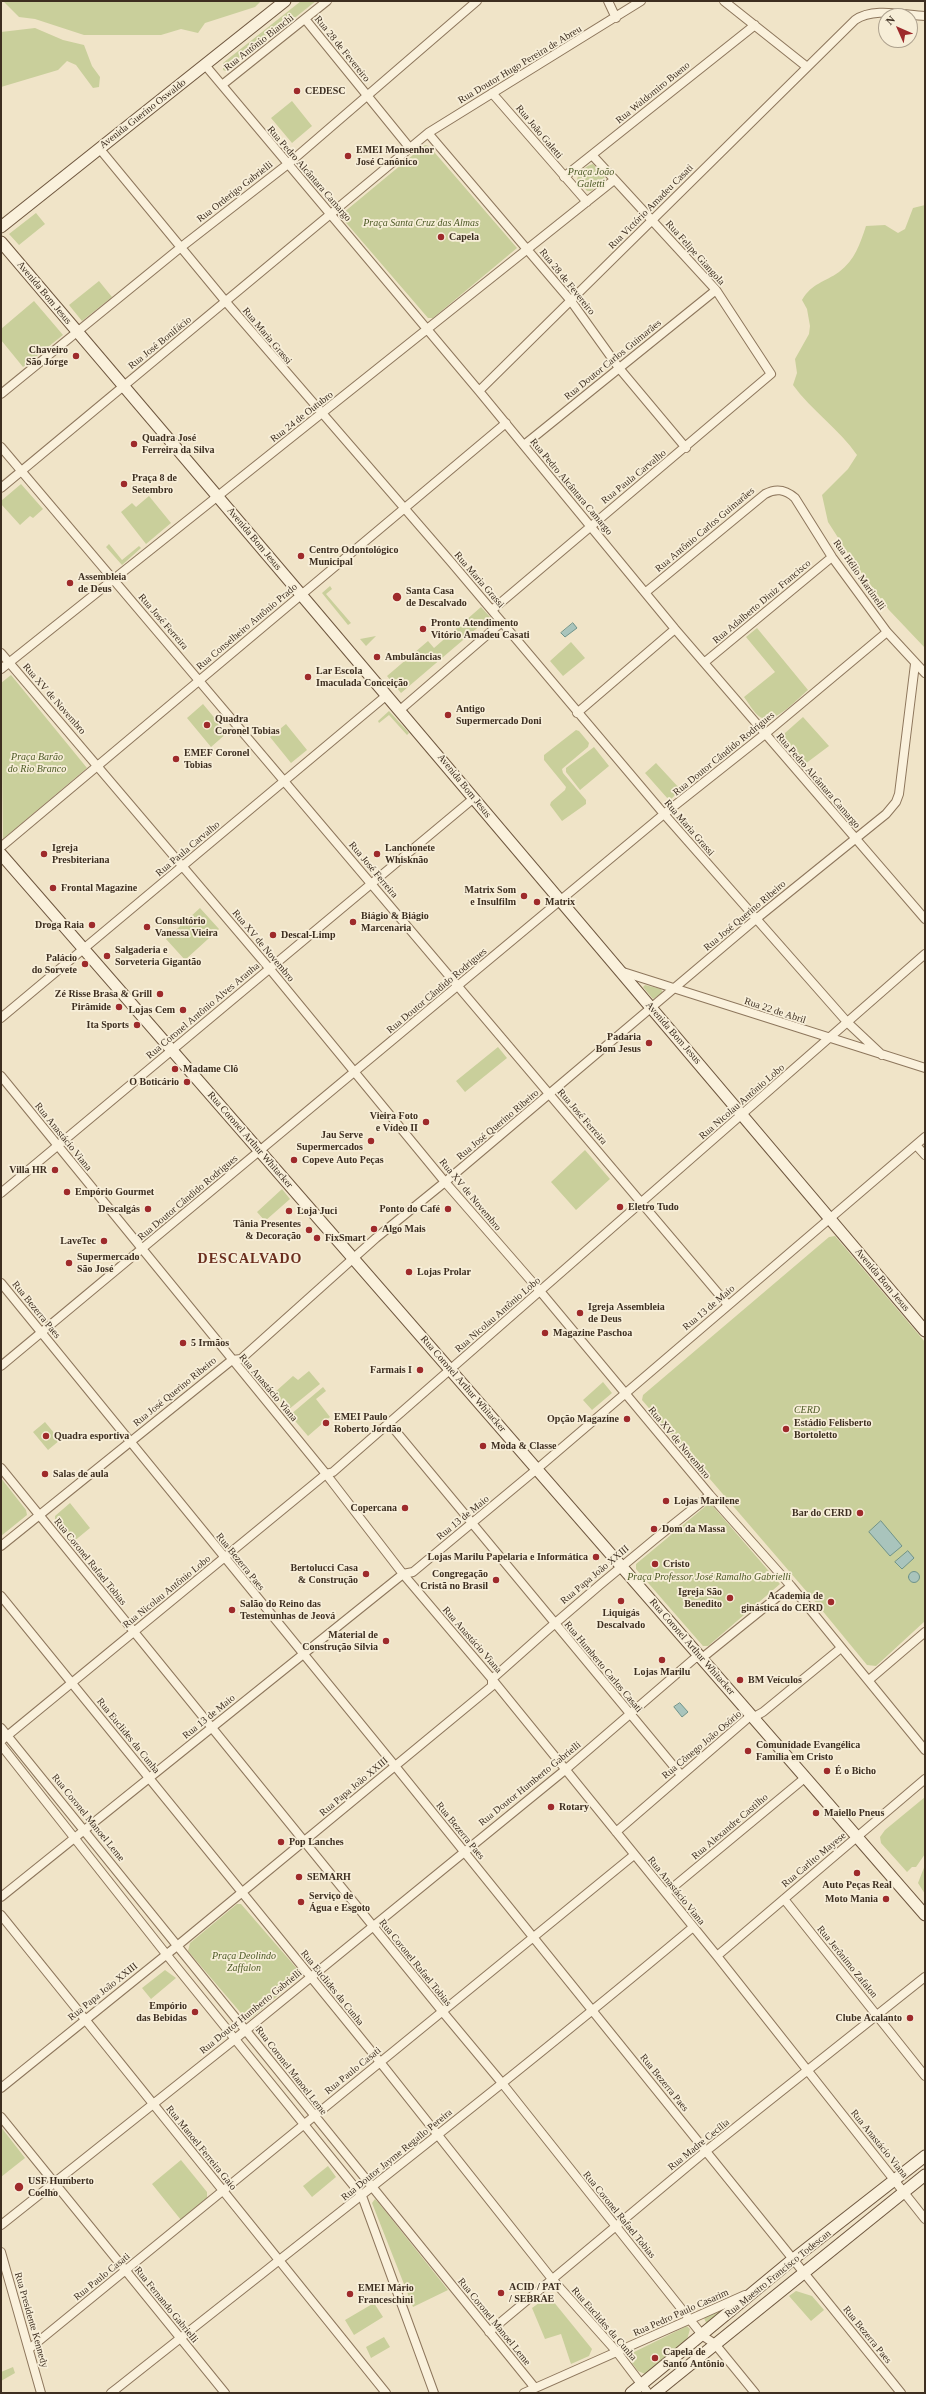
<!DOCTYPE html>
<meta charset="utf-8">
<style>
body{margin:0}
#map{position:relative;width:926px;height:2394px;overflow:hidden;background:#f0e4c8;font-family:Georgia,serif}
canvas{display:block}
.frame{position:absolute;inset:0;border:2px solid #3d2e20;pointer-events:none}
.north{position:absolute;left:878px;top:8px;width:40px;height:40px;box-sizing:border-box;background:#f7eed8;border:1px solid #ada18e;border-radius:50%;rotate:315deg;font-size:11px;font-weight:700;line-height:16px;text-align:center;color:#3d2e20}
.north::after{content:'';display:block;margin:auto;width:14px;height:18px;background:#9e2a2b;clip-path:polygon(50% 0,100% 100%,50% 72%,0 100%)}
</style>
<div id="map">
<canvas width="926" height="2394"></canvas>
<div class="frame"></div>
<div class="north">N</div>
</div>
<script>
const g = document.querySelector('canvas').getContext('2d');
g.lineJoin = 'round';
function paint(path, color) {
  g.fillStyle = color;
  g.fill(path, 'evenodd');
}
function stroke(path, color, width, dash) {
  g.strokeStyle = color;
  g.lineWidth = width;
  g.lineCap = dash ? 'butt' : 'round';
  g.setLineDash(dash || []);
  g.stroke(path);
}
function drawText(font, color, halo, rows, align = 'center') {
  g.font = font + ' Georgia,serif';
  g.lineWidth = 3.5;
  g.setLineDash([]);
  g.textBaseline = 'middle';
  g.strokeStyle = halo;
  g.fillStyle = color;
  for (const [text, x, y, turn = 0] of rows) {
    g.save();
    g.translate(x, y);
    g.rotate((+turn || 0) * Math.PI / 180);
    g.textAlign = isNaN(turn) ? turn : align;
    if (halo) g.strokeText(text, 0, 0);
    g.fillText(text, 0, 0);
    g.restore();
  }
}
paint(new Path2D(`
 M3,1H261L255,7L205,23L198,33L181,29L161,35H84L35,19L19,17Z
 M301,1H316L287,24H280L230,65L228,72L223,70V63Z
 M35,28L63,40L84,45L92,66L100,77L99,87L93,88L76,65L67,61L58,70L1,87V32Z
 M292,101L312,126L292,143L271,118Z
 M425,145L429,146L517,248L433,318H428L342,218L343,213Z
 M593,164L604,176L605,180L591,191H587L577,179C579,172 587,165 593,164Z
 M925,205V648L889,610L853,561L828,522L822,495L848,469L857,455C840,430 811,410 793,385L797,373L795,359L809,334L810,326L807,309L802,300C812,283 825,282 839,272C855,260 860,244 866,226L885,225L898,233L905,229L913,208Z
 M36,213L45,224L19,245L9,234Z
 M99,281L112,297L82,321L69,305Z
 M34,301L63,335L23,367L1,340V329Z
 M21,484L43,509L33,518L30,516L20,525L1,504V501Z
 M149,496L171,523L146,544L121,512L132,503L136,507Z
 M109,544L122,560L139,546L141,548L122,565L106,547Z
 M330,586L332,589L326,594L351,623L348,625L322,593Z
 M481,607L490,617L401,693L387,676L428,641L434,648Z
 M757,628L808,690C797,699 775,725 760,717C754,713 748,702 744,697L775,672L746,637Z
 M376,636L366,646L360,639Z
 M571,642L585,658L563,676L550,661Z
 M11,675L87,768L3,839L1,683Z
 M203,704L227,733L211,747L187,718Z
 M389,711L409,733L407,735L389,715L379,723L378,721Z
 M803,717L829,746L805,764L784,738L785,733Z
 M286,724L307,750L291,763L270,737Z
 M576,730L579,731L589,743L588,747L562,769L563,773L586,800V804L562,821L550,805L551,802L565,790L566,787L544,760V755Z
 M594,747L609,766L580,790L566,772V768Z
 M656,763L681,790L671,799H668L645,773Z
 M200,908L219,929L185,960L166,939Z
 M645,985L661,989L663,993L653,999L643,987Z
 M498,1047L507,1058L465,1092L456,1081Z
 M585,1150L610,1179L576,1210L551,1182Z
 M282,1189L290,1199L265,1221L257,1212Z
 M835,1236L925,1342V1621L876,1666L867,1665L807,1592L642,1400L643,1395L829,1237Z
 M309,1371L320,1384L288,1410L274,1393L293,1376L298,1380Z
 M603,1382L612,1393L592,1410L583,1400Z
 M323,1387L326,1391L316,1399L330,1417L308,1436L290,1415Z
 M45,1422L60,1440L48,1450L33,1432Z
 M1,1478L26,1510L27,1515L1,1536Z
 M70,1503L90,1528L73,1542L55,1519V1516Z
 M711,1504L780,1584L708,1646H703L636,1569V1564L707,1505Z
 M925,1797V1854L916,1867H912L907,1872L881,1843L880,1837L885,1830Z
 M925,1865V1894L918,1883Z
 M237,1904H241L299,1971L301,1976L249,2020L246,2019L188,1951L190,1943Z
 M165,1970L176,1978L151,1999L142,1988Z
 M1,2127L25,2158L1,2177Z
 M181,2160L207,2192V2199L181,2220L152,2184Z
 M328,2166L336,2177L312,2197L303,2186Z
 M375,2199L378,2202L448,2290L413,2307L372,2203Z
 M796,2291L812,2296L824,2310L811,2321L789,2296Z
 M543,2300L553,2301L592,2349L589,2356L571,2364L561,2334L545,2339L532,2308Z
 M374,2303L383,2317L354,2335L345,2320Z
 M725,2309L707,2325L704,2318Z
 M687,2326L690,2329L687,2340L645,2374L638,2371L629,2359L630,2354Z
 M384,2337L390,2347L371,2358L366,2347Z
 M13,2367L15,2373L1,2381V2372Z`), '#c9cf9b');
const water = new Path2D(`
 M573,623L577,628L565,637L561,633Z
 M881,1521L902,1546L890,1556L869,1532Z
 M908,1551L914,1558L902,1569L895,1562Z
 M908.5 1577a5.5 5.5 0 1 1 11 0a5.5 5.5 0 1 1-11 0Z
 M680,1703L688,1712L682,1717L674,1707Z`);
paint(water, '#a9c4bc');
stroke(water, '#6f938a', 1);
const street = new Path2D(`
 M608,1L616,18
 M724,1L807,67
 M305,19L409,147
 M205,65L479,391L675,629L925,919
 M222,85L327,1
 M492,93L587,202
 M428,133L571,301L619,368L686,448
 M99,148L226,302L451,562L664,814L848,1023L882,1055
 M564,177L755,25
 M479,391L855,20C873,7 903,15 925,16
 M1,394L180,248L288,164L477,1
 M524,445L716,290
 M1,447L728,1305
 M1,488L428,133L641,1
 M646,592L765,494C776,488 785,489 795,498L832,557L887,632L925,673
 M492,610L771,374L716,290L592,155
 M1,653L269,968L445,1182L540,1291L710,1495L791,1586L925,1750
 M705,662L832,557
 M1,669L614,180
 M400,710L502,622
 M577,713L675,629
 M1,847L506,423
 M623,972L925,1068
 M1,1018L387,695
 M1,1076L326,1474L403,1574L492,1679L717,1956L925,2219
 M916,1145L925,1155
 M1,1193L474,798
 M1,1283L395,1766L901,2393
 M1,1366L664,814L765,734L887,632
 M389,1423L681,1775
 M1,1468L442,2011L502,2083L703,2336L715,2344L755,2393
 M1,1546L232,1360L241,1359L376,1238L445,1182L756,919L886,814L896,802L899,794L915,664
 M1,1596L380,2062L552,2279L617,2352L648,2393
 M869,1680L925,1632
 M1,1728L535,2388
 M1,1741L326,1474L333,1472L925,954
 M1,1745L166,1954L362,2196L434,2393
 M616,1832L748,1718L754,1717L763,1712L841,1648
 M666,1893L806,1777
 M1,1897L403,1574L413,1572L537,1469L925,1137
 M784,1899L925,2076
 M1,1915L386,2393
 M717,1956L925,1779
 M1,2088L177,1946L492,1686V1679C563,1615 635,1554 710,1495
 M1,2117L225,2393
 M1,2225L235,2039L565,1770L695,1658H702L791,1586
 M1,2252L41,2393
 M489,2332L706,2151L925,1977
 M29,2349L634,1855
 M111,2393C305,2239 502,2087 692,1928
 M524,2393L745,2295`);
const secondary = new Path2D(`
 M1,227L285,1
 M1,242C309,605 619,966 925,1331
 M1,854L925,1915
 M631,2393L792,2260L925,2156
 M655,2393L925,2175`);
stroke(street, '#8d765c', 10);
stroke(secondary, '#6f573f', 13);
stroke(street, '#faf1dc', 8);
stroke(secondary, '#faf1dc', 11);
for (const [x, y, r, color] of [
 [297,91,4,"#9e2a2b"],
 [348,156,4,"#9e2a2b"],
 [441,237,4,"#9e2a2b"],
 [76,356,4,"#9e2a2b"],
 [134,444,4,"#9e2a2b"],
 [124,484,4,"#9e2a2b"],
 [301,556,4,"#9e2a2b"],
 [70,583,4,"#9e2a2b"],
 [397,597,5,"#9e2a2b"],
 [423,629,4,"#9e2a2b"],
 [377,657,4,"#9e2a2b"],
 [308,677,4,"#9e2a2b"],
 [448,715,4,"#9e2a2b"],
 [207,725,4,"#9e2a2b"],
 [176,759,4,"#9e2a2b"],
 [44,854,4,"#9e2a2b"],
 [377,854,4,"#9e2a2b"],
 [53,888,4,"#9e2a2b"],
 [524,896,4,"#9e2a2b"],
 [537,902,4,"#9e2a2b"],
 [353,922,4,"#9e2a2b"],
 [92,925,4,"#9e2a2b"],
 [147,927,4,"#9e2a2b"],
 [273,935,4,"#9e2a2b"],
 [107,956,4,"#9e2a2b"],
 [85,964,4,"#9e2a2b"],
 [160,994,4,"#9e2a2b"],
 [119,1007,4,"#9e2a2b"],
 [183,1010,4,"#9e2a2b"],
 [137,1025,4,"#9e2a2b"],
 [649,1043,4,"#9e2a2b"],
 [175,1069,4,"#9e2a2b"],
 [187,1082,4,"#9e2a2b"],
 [426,1122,4,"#9e2a2b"],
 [371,1141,4,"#9e2a2b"],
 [294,1160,4,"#9e2a2b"],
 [55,1170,4,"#9e2a2b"],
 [67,1192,4,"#9e2a2b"],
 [620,1207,4,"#9e2a2b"],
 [148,1209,4,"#9e2a2b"],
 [448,1209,4,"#9e2a2b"],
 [289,1211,4,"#9e2a2b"],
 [374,1229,4,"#9e2a2b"],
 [309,1230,4,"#9e2a2b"],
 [317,1238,4,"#9e2a2b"],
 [104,1241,4,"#9e2a2b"],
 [69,1263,4,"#9e2a2b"],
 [409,1272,4,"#9e2a2b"],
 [580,1313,4,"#9e2a2b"],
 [545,1333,4,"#9e2a2b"],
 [183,1343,4,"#9e2a2b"],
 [420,1370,4,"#9e2a2b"],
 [627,1419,4,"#9e2a2b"],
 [326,1423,4,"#9e2a2b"],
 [786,1429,4,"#9e2a2b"],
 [46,1436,4,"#9e2a2b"],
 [483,1446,4,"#9e2a2b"],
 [45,1474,4,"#9e2a2b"],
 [666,1501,4,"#9e2a2b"],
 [405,1508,4,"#9e2a2b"],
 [860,1513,4,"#9e2a2b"],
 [654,1529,4,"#9e2a2b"],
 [596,1557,4,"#9e2a2b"],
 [655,1564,4,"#9e2a2b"],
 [366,1574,4,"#9e2a2b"],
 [496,1580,4,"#9e2a2b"],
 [730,1598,4,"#9e2a2b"],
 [621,1601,4,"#9e2a2b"],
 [831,1602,4,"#9e2a2b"],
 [232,1610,4,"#9e2a2b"],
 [386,1641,4,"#9e2a2b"],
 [662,1660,4,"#9e2a2b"],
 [740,1680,4,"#9e2a2b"],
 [748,1751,4,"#9e2a2b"],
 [827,1771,4,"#9e2a2b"],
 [551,1807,4,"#9e2a2b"],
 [816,1813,4,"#9e2a2b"],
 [281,1842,4,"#9e2a2b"],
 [857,1873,4,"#9e2a2b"],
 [299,1877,4,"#9e2a2b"],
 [886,1899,4,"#9e2a2b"],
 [301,1902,4,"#9e2a2b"],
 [195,2012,4,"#9e2a2b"],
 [910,2018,4,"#9e2a2b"],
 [19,2187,5,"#9e2a2b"],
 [501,2293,4,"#9e2a2b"],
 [350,2294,4,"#9e2a2b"],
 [655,2358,4,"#9e2a2b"]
]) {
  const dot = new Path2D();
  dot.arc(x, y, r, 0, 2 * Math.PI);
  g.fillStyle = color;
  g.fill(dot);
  stroke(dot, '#f7eed8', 1.5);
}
drawText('10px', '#3d2e20', '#f7eed8', [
 ["Rua Antônio Bianchi",259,43,-38],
 ["Rua 28 de Fevereiro",342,49,51],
 ["Rua Doutor Hugo Pereira de Abreu",520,65,-31],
 ["Rua Waldomiro Bueno",653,93,-39],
 ["Avenida Guerino Oswaldo",143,114,-38],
 ["Rua João Galetti",539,132,50],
 ["Rua Pedro Alcântara Camargo",309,174,49],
 ["Rua Orderigo Gabrielli",235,192,-38],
 ["Rua Victório Amadeu Casati",651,207,-45],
 ["Rua Felipe Giangola",695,253,48],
 ["Rua 28 de Fevereiro",567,282,51],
 ["Avenida Bom Jesus",44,293,50],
 ["Rua Maria Grassi",267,336,50],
 ["Rua José Bonifácio",160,343,-39],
 ["Rua Doutor Carlos Guimarães",613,360,-39],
 ["Rua 24 de Outubro",302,417,-38],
 ["Rua Paula Carvalho",634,477,-39],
 ["Rua Pedro Alcântara Camargo",571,487,50],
 ["Rua Antônio Carlos Guimarães",705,530,-40],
 ["Avenida Bom Jesus",254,539,50],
 ["Rua Hélio Martinelli",859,575,55],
 ["Rua Maria Grassi",479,580,49],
 ["Rua Adalberto Diniz Francisco",762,602,-40],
 ["Rua José Ferreira",163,622,49],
 ["Rua Conselheiro Antônio Prado",247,627,-40],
 ["Rua XV de Novembro",54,699,49],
 ["Rua Doutor Cândido Rodrigues",724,754,-39],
 ["Rua Pedro Alcântara Camargo",818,781,49],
 ["Avenida Bom Jesus",464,786,51],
 ["Rua Maria Grassi",689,828,49],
 ["Rua Paula Carvalho",188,849,-40],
 ["Rua José Ferreira",373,870,50],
 ["Rua José Querino Ribeiro",745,916,-40],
 ["Rua XV de Novembro",263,946,50],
 ["Rua Doutor Cândido Rodrigues",437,991,-40],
 ["Rua Coronel Antônio Alves Aranha",203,1011,-40],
 ["Rua 22 de Abril",775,1011,18],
 ["Avenida Bom Jesus",673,1033,49],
 ["Rua Nicolau Antônio Lobo",742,1102,-41],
 ["Rua José Ferreira",582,1117,49],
 ["Rua José Querino Ribeiro",498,1125,-40],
 ["Rua Anastácio Viana",63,1137,51],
 ["Rua Coronel Arthur Whitacker",250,1140,49],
 ["Rua XV de Novembro",470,1195,50],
 ["Rua Doutor Cândido Rodrigues",188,1198,-40],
 ["Avenida Bom Jesus",882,1280,50],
 ["Rua 13 de Maio",709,1308,-40],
 ["Rua Bezerra Paes",36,1310,51],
 ["Rua Nicolau Antônio Lobo",498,1315,-41],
 ["Rua Coronel Arthur Whitacker",463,1384,49],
 ["Rua Anastácio Viana",268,1388,50],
 ["Rua José Querino Ribeiro",175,1392,-39],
 ["Rua XV de Novembro",679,1443,50],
 ["Rua 13 de Maio",463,1518,-39],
 ["Rua Coronel Rafael Tobias",90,1562,51],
 ["Rua Bezerra Paes",240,1562,51],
 ["Rua Papa João XXIII",595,1575,-40],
 ["Rua Nicolau Antônio Lobo",167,1592,-39],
 ["Rua Anastácio Viana",472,1640,49],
 ["Rua Coronel Arthur Whitacker",692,1647,49],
 ["Rua Humberto Carlos Casati",603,1667,50],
 ["Rua 13 de Maio",209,1717,-39],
 ["Rua Euclides da Cunha",128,1736,51],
 ["Rua Cônego João Osório",702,1745,-40],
 ["Rua Doutor Humberto Gabrielli",530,1784,-39],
 ["Rua Papa João XXIII",354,1787,-40],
 ["Rua Coronel Manoel Leme",88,1818,51],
 ["Rua Alexandre Castilho",730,1827,-40],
 ["Rua Bezerra Paes",460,1831,51],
 ["Rua Carlito Mayese",814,1860,-40],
 ["Rua Anastácio Viana",676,1891,51],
 ["Rua Jerônimo Zafalon",847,1962,51],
 ["Rua Coronel Rafael Tobias",415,1963,51],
 ["Rua Euclides da Cunha",332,1988,51],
 ["Rua Papa João XXIII",103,1992,-39],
 ["Rua Doutor Humberto Gabrielli",251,2012,-39],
 ["Rua Coronel Manoel Leme",291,2071,52],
 ["Rua Paulo Casati",353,2071,-39],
 ["Rua Bezerra Paes",664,2083,51],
 ["Rua Anastácio Viana",879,2144,51],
 ["Rua Madre Cecília",699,2145,-39],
 ["Rua Manoel Ferreira Gaio",201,2148,51],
 ["Rua Doutor Jayme Regallo Pereira",397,2155,-39],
 ["Rua Coronel Rafael Tobias",619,2215,51],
 ["Rua Maestro Francisco Todescan",778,2274,-39],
 ["Rua Paulo Casati",102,2277,-39],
 ["Rua Fernando Gabrielli",166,2305,51],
 ["Rua Pedro Paulo Casarim",681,2313,-24],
 ["Rua Presidente Kennedy",31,2320,74],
 ["Rua Coronel Manoel Leme",494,2322,51],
 ["Rua Euclides da Cunha",604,2324,49],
 ["Rua Bezerra Paes",867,2335,51]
]);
drawText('bold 10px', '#3d2e20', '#f7eed8', [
 ["CEDESC",305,91],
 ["EMEI Monsenhor",356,150],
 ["José Canônico",356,162],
 ["Capela",449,237],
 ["Chaveiro",68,350,"right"],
 ["São Jorge",68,362,"right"],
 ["Quadra José",142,438],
 ["Ferreira da Silva",142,450],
 ["Praça 8 de",132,478],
 ["Setembro",132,490],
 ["Centro Odontológico",309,550],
 ["Municipal",309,562],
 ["Assembleia",78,577],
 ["de Deus",78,589],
 ["Santa Casa",406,591],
 ["de Descalvado",406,603],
 ["Pronto Atendimento",431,623],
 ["Vitório Amadeu Casati",431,635],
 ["Ambulâncias",385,657],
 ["Lar Escola",316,671],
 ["Imaculada Conceição",316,683],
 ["Antigo",456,709],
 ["Supermercado Doni",456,721],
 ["Quadra",215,719],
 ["Coronel Tobias",215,731],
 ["EMEF Coronel",184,753],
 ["Tobias",184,765],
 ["Igreja",52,848],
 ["Presbiteriana",52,860],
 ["Lanchonete",385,848],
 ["Whisknão",385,860],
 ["Frontal Magazine",61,888],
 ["Matrix Som",516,890,"right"],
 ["e Insulfilm",516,902,"right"],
 ["Matrix",545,902],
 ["Biágio & Biágio",361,916],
 ["Marcenaria",361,928],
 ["Consultório",155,921],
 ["Vanessa Vieira",155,933],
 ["Droga Raia",84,925,"right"],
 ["Descal-Limp",281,935],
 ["Salgaderia e",115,950],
 ["Sorveteria Gigantão",115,962],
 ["Palácio",77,958,"right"],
 ["do Sorvete",77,970,"right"],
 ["Zé Risse Brasa & Grill",152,994,"right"],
 ["Pirâmide",111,1007,"right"],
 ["Lojas Cem",175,1010,"right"],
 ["Ita Sports",129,1025,"right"],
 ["Padaria",641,1037,"right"],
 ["Bom Jesus",641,1049,"right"],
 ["Madame Clô",183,1069],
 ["O Boticário",179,1082,"right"],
 ["Vieira Foto",418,1116,"right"],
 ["e Vídeo II",418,1128,"right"],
 ["Jau Serve",363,1135,"right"],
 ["Supermercados",363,1147,"right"],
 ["Copeve Auto Peças",302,1160],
 ["Villa HR",47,1170,"right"],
 ["Empório Gourmet",75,1192],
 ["Eletro Tudo",628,1207],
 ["Descalgás",140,1209,"right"],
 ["Ponto do Café",440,1209,"right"],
 ["Loja Juci",297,1211],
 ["Tânia Presentes",301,1224,"right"],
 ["& Decoração",301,1236,"right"],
 ["Algo Mais",382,1229],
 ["FixSmart",325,1238],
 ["LaveTec",96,1241,"right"],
 ["Supermercado",77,1257],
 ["São José",77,1269],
 ["Lojas Prolar",417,1272],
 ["Igreja Assembleia",588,1307],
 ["de Deus",588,1319],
 ["Magazine Paschoa",553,1333],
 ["5 Irmãos",191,1343],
 ["Farmais I",412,1370,"right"],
 ["EMEI Paulo",334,1417],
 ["Roberto Jordão",334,1429],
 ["Opção Magazine",619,1419,"right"],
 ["Estádio Felisberto",794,1423],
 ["Bortoletto",794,1435],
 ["Quadra esportiva",54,1436],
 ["Moda & Classe",491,1446],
 ["Salas de aula",53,1474],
 ["Lojas Marilene",674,1501],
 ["Copercana",397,1508,"right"],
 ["Bar do CERD",852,1513,"right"],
 ["Dom da Massa",662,1529],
 ["Lojas Marilu Papelaria e Informática",588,1557,"right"],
 ["Cristo",663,1564],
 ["Bertolucci Casa",358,1568,"right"],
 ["& Construção",358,1580,"right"],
 ["Congregação",488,1574,"right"],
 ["Cristã no Brasil",488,1586,"right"],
 ["Igreja São",722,1592,"right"],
 ["Benedito",722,1604,"right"],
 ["Academia de",823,1596,"right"],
 ["ginástica do CERD",823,1608,"right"],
 ["Salão do Reino das",240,1604],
 ["Testemunhas de Jeová",240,1616],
 ["Liquigás",621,1613,"center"],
 ["Descalvado",621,1625,"center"],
 ["Material de",378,1635,"right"],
 ["Construção Silvia",378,1647,"right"],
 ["Lojas Marilu",662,1672,"center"],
 ["BM Veículos",748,1680],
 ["Comunidade Evangélica",756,1745],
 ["Família em Cristo",756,1757],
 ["É o Bicho",835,1771],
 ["Rotary",559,1807],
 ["Maiello Pneus",824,1813],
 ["Pop Lanches",289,1842],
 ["SEMARH",307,1877],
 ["Auto Peças Real",857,1885,"center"],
 ["Serviço de",309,1896],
 ["Água e Esgoto",309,1908],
 ["Moto Mania",878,1899,"right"],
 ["Empório",187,2006,"right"],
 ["das Bebidas",187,2018,"right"],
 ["Clube Acalanto",902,2018,"right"],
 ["USF Humberto",28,2181],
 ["Coelho",28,2193],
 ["ACID / PAT",509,2287],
 ["/ SEBRAE",509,2299],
 ["EMEI Mário",358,2288],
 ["Franceschini",358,2300],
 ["Capela de",663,2352],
 ["Santo Antônio",663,2364]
], 'left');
drawText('italic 10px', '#4d5a26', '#f7eed8', [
 ["Praça João",591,172],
 ["Galetti",591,184],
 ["Praça Santa Cruz das Almas",421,223],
 ["Praça Barão",37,757],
 ["do Rio Branco",37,769],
 ["CERD",807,1410],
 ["Praça Professor José Ramalho Gabrielli",709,1577],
 ["Praça Deolindo",244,1956],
 ["Zaffalon",244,1968]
]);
g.letterSpacing = '1px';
drawText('bold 14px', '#6b2e1e', '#f7eed8', [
 ["DESCALVADO",250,1259]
]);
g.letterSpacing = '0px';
</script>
